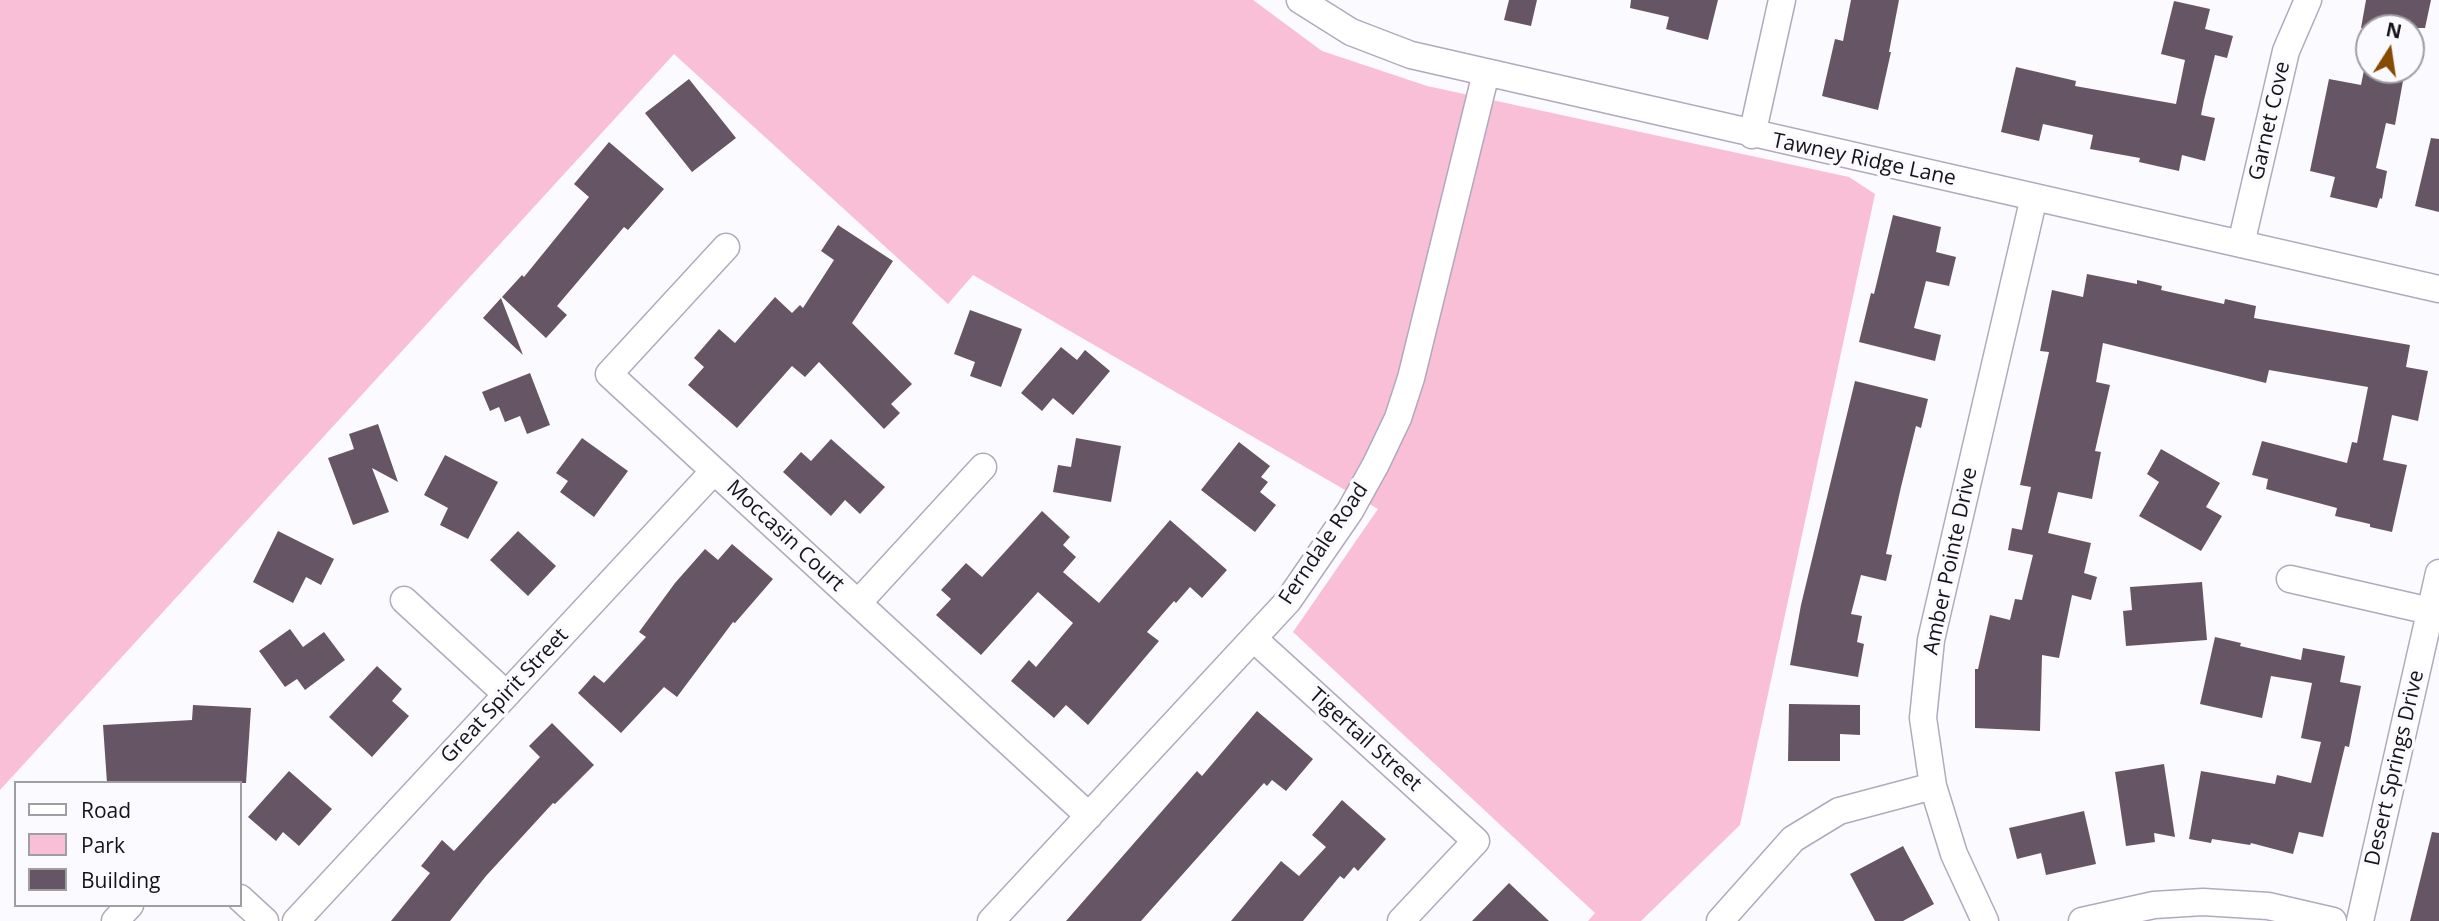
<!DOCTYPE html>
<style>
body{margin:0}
#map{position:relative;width:2439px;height:921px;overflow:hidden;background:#fbfafe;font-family:"Open Sans",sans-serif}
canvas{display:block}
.legend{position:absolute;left:14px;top:781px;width:228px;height:126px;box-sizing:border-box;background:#fbfafe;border:2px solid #9f9ea3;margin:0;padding:9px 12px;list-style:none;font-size:21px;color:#16131a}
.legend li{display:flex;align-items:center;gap:14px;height:35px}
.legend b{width:35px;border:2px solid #9f9ea3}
.north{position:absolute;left:2355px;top:14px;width:70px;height:70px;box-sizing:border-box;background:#fbfafe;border:2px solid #9f9ea3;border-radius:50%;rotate:12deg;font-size:19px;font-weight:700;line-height:28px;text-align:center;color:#16131a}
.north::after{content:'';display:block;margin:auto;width:24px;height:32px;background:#854b00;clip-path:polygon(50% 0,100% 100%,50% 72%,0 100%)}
</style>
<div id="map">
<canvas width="2439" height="921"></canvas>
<ul class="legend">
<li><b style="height:9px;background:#fff"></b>Road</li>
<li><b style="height:19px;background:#f9bfd7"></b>Park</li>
<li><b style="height:19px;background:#665665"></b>Building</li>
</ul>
<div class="north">N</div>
</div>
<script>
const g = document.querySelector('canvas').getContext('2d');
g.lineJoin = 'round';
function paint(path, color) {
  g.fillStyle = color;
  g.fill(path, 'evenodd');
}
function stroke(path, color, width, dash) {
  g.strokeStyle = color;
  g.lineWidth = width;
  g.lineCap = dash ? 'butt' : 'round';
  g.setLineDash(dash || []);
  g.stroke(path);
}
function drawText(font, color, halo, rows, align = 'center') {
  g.font = font + ' "Open Sans",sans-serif';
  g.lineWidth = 7;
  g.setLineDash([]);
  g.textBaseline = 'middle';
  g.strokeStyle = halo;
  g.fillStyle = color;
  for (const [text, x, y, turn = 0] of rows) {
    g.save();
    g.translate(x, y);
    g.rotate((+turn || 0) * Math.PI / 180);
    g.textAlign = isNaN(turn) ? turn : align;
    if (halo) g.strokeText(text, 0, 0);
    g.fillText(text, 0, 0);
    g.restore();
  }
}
paint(new Path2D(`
 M0,0H1253L1322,51L1427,86L1849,177L1875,194L1740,825L1641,921H1588L1595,913L1293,632L1378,509L973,275L948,304L674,54L0,790Z`), '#f9bfd7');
paint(new Path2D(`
 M1509,0H1537L1531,26L1504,20Z
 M1631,0H1718L1708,40L1666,29L1669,17L1630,8Z
 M1851,0H1899L1889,52H1891L1878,110L1822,96L1835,39L1843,41Z
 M2366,0H2431L2425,28H2361Z
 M2174,1L2210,9L2205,29L2233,36L2227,58L2215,55L2204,100L2201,115L2215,118L2205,161L2182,155L2179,171L2139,162L2140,158L2090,149L2093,135L2043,124L2039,141L2001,132L2016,67L2076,81L2075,86L2176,104L2185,60L2161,54Z
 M2364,70H2405L2395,125L2386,123L2376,168L2387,171L2382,199L2380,198L2377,208L2330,197L2335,177L2310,171L2329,79L2361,85Z
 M689,79L736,138L692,172L645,113Z
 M2431,138L2439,139V212L2415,206Z
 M609,142L664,189L628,230L624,227L557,306L567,315L546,338L502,297L522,275L524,277L589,197L574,184Z
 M1893,215L1941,227L1936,252L1956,257L1949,286L1926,281L1914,328L1941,335L1935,361L1859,342L1871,293L1874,294Z
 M838,225L893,261L852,323L912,384L891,404L900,413L884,429L819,362L805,377L792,366L737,428L688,385L704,367L694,358L719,329L735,343L775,297L792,313L800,305L803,308L834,260L821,251Z
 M2087,274L2137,284V280L2162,286L2161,290L2224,304L2225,299L2256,306L2254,318L2410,345L2406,367L2428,371L2418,421L2392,415L2383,460L2407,465L2392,532L2370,527V524L2335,516L2337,508L2266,489L2268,479L2252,475L2262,441L2347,463L2352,442L2357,443L2368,387L2269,370L2266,383L2103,343L2096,382L2110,385L2095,451L2101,452L2092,499L2058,492L2048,533L2091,543L2084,573L2097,577L2091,600L2072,595L2059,658L2042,655L2040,731L1975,728V669H1978L1990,615L2010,620L2015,599L2022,600L2033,555L2008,550L2012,528L2022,530L2031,487L2020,485L2049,352L2040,351L2052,290L2083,297Z
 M501,298L523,355L483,318Z
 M970,310L1022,329L1001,387L970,376L975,362L954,354Z
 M1061,347L1077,360L1085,350L1110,371L1073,415L1053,398L1042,411L1021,393Z
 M530,373L550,425L527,434L520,416L505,422L499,407L490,411L482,392Z
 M1855,381L1928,399L1921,428L1916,426L1901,487L1886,554L1892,555L1886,581L1861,575L1851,614L1862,616L1857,642L1864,644L1858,677L1790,665L1801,605Z
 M378,424L398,482L372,468L389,512L353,525L328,458L354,449L349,434Z
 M582,438L628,471L594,517L560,492L568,481L556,473Z
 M1076,438L1121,446L1111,502L1053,492L1058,465L1071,467Z
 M831,439L885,487L860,514L845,500L831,516L783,472L801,452L811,461Z
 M1239,442L1270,466L1261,477L1268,482L1260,492L1276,505L1255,532L1201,490Z
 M2161,449L2220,483L2206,507L2222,516L2201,551L2139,516L2159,482L2147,474Z
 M445,455L498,482L468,539L440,525L448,508L424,495Z
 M1042,511L1070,537L1063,545L1076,557L1063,572L1099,603L1170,520L1227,570L1202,598L1190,587L1176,603L1174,601L1147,632L1159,641L1088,725L1066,705L1054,718L1011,681L1029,660L1036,667L1073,623L1038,592L981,655L936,615L951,599L941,590L966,563L982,577Z
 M278,531L334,559L321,585L306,577L293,603L253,582Z
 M518,531L556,566L528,596L490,560Z
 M732,544L773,579L735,623L733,622L677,697L664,687L621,733L578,693L594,675L604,683L646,637L639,632L675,583L705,549L718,560Z
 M2202,582L2207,640L2126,646L2123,611L2132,610L2130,587Z
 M290,629L303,647L324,632L345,660L305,690L297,679L285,687L259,651Z
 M2215,637L2241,643L2240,646L2301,660L2303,648L2345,656L2340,682L2361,686L2349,747L2345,746L2323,837L2299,832L2293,854L2251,843L2250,845L2212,839L2211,843L2189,839L2201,771L2275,784L2277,775L2311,783L2321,742L2301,738L2312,683L2271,676L2262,718L2200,704Z
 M377,666L402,689L392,701L409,716L372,757L329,717Z
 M1789,704L1860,705V735L1840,734V761H1788Z
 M193,705L251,708L246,783H107L103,725L192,720Z
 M1257,711L1313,759L1286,791L1272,780L1267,786L1264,783L1141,921H1066L1197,771L1202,776Z
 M552,723L594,765L555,804L553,803L486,876L450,921H391L430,873L421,866L442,840L454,851L540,757L529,746Z
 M2164,764L2175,837L2154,833L2155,842L2126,846L2115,772Z
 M289,771L332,809L299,846L283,832L276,841L248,817Z
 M1342,800L1386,839L1358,871L1354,867L1344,879L1340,876L1303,921H1231L1281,861L1299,876L1326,847L1312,835Z
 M2084,811L2096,864L2046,875L2041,853L2017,859L2009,828Z
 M2432,832L2439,833V921H2410Z
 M1903,846L1934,904L1903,921H1875L1850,874Z
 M1509,883L1549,921H1472Z`), '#665665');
const minor = new Path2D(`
 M1300,0L1351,32L1411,55L2439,289
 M1752,135L1782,0
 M2241,244L2286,51L2308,0
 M726,247L609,374L1089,816
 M2290,579L2430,611
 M404,600L506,694
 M858,603L983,467
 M1254,639L1476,841L1401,921
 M240,898L265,921
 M115,921L130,905
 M296,921L714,471
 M991,921L1288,601L1350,511L1376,464L1398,418L1411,378L1486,73
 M1720,921L1793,839L1839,811L1933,786
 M1985,921L1954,854L1933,786L1923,718L1931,640L2034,197
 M2082,921L2154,905L2203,902L2268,906L2333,921
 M2360,921L2439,573`);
stroke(minor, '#b2a9be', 29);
stroke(minor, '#fff', 26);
drawText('21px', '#16131a', '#fbfafe', [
 ["Garnet Cove",2270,121,-77],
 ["Tawney Ridge Lane",1864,160,12],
 ["Moccasin Court",785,536,43],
 ["Ferndale Road",1324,544,-56],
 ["Amber Pointe Drive",1951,561,-78],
 ["Great Spirit Street",505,696,-47],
 ["Tigertail Street",1365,740,42],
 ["Desert Springs Drive",2395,768,-77]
]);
</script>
